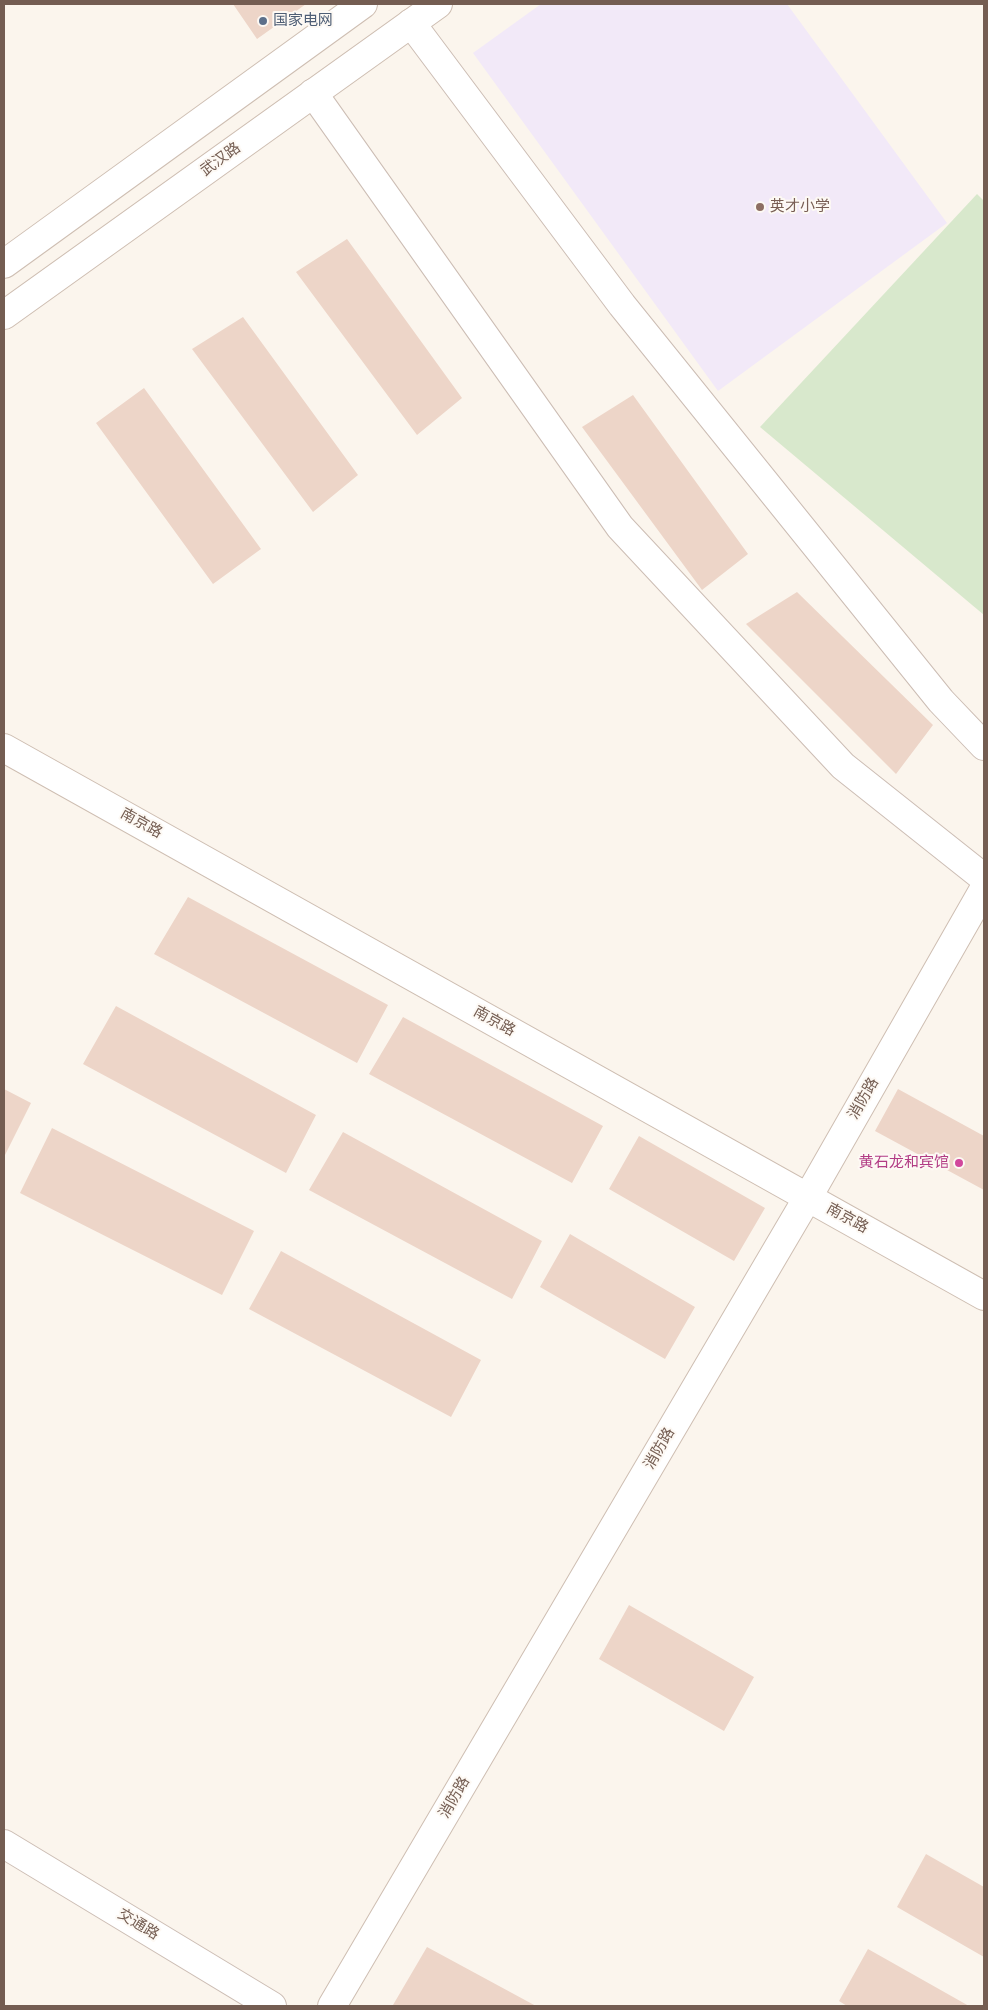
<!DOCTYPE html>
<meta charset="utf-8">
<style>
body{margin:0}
#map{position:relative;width:988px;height:2010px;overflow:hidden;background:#fbf5ed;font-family:Jost,sans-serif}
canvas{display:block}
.frame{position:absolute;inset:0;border:5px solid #745d52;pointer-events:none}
</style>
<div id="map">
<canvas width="988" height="2010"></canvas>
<div class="frame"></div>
</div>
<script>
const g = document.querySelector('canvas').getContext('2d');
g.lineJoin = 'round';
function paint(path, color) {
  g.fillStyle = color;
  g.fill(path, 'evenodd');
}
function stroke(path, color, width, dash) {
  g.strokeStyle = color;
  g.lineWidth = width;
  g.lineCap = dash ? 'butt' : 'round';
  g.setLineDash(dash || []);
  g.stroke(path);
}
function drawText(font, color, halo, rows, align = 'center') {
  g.font = font + ' Jost,"Noto Sans SC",sans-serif';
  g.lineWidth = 4;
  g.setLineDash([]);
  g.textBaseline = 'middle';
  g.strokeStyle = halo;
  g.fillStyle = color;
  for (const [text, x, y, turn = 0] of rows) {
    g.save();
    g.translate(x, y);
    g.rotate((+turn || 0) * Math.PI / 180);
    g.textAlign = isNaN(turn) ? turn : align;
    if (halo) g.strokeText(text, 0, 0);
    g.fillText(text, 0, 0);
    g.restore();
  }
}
paint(new Path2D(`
 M541,4H787L947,223L718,391L473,53Z`), '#f2e9f8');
paint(new Path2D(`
 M977,194L984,201V615L760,427Z`), '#d8e8cc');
paint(new Path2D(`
 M233,4H306L257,39Z
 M347,239L462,398L417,435L296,272Z
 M243,317L358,475L313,512L192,349Z
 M144,388L261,549L213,584L96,423Z
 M633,395L748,554L702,590L582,427Z
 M797,592L933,725L896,774L746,624Z
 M188,897L388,1005L357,1063L154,954Z
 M116,1006L316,1115L286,1173L83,1064Z
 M403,1017L603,1126L572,1183L369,1074Z
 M4,1089L31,1103L4,1157Z
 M898,1089L984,1136V1190L875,1131Z
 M52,1128L254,1231L222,1295L20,1193Z
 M343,1132L542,1241L512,1299L309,1190Z
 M639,1136L765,1208L734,1261L609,1189Z
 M570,1234L695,1307L665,1359L540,1287Z
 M281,1251L481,1360L451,1417L249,1309Z
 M629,1605L754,1677L724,1731L599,1659Z
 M926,1854L984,1887V1957L897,1907Z
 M427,1947L536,2006H396L393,2005Z
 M868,1949L969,2006H847L839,2001Z`), '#edd5c8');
const street = new Path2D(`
 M411,23L622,305L941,701L984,746
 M313,93L620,527L843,766L984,878
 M4,1844L272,2006`);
const secondary = new Path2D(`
 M4,264L363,4
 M4,315L438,4
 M4,748L984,1296
 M332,2006L808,1197L984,889`);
stroke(street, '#ccbdb4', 30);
stroke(secondary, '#cebeb2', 30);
stroke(street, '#fff', 28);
stroke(secondary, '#fff', 28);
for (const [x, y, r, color] of [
 [263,21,5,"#5c6f8a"],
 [760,207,5,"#8d6e63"],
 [959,1163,5,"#d1479c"]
]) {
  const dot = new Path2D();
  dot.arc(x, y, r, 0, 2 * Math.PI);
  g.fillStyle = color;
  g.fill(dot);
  stroke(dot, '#fdf9f4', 2);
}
drawText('15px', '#4e5e75', '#fdf9f4', [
 ["国家电网",273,21]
], 'left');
drawText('15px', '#745d52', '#fdf9f4', [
 ["武汉路",221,160,-36],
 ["南京路",141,824,29],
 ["南京路",494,1022,29],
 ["消防路",864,1099,-60],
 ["南京路",847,1219,29],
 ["消防路",660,1449,-60],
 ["消防路",455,1798,-60],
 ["交通路",138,1925,31]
]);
drawText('15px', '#785e54', '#fdf9f4', [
 ["英才小学",770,207]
], 'left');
drawText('15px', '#b23c85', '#fdf9f4', [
 ["黄石龙和宾馆",949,1163]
], 'right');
</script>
